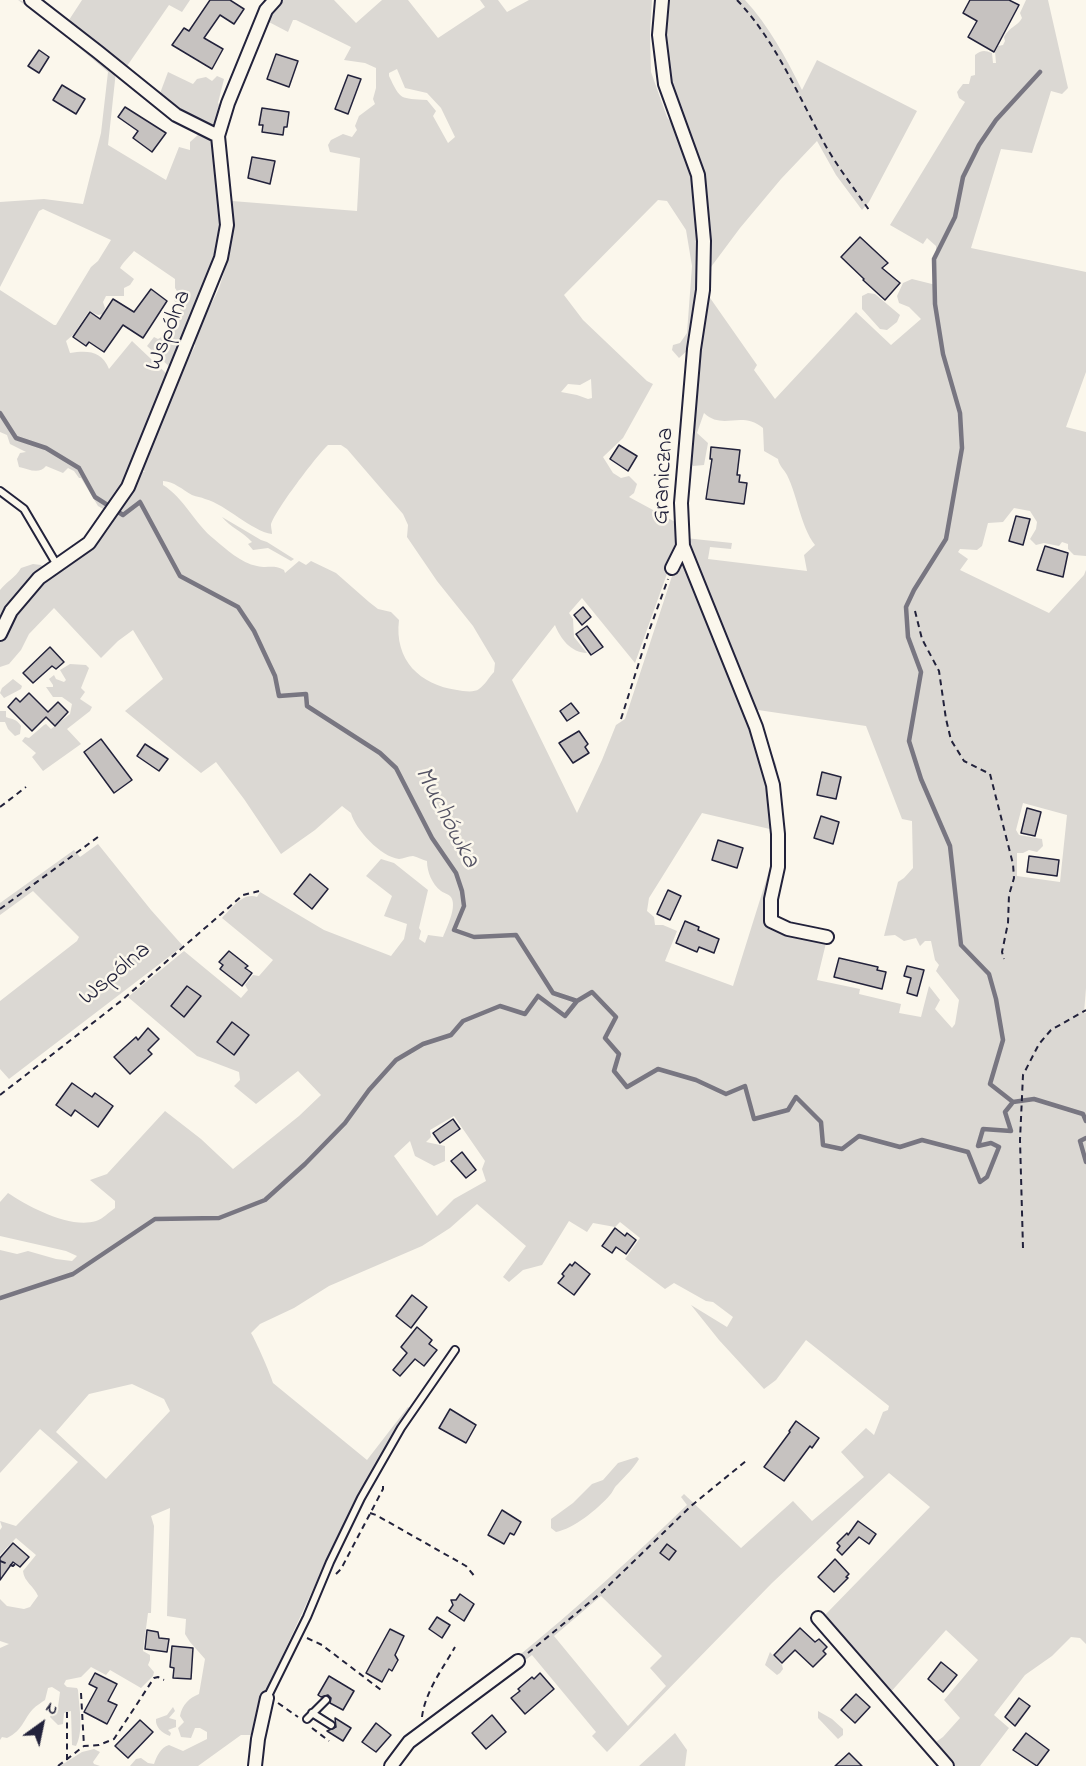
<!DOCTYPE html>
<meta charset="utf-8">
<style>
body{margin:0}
#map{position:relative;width:1086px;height:1766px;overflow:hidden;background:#fbf7ec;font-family:"Indie Flower",sans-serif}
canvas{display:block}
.north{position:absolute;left:12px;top:1694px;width:60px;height:60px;-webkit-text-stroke:4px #fbf7ec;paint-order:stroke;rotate:33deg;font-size:16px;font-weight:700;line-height:24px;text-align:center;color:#22223b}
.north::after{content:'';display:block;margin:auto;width:21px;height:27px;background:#22223b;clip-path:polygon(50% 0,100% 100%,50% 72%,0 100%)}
</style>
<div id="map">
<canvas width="1086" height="1766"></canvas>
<div class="north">N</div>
</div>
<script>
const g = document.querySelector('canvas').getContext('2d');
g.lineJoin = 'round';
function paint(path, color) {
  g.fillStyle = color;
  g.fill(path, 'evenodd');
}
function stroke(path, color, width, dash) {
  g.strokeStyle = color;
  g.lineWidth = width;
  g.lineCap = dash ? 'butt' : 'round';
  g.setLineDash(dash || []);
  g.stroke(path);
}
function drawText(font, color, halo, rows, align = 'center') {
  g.font = font + ' "Indie Flower",sans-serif';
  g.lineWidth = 5;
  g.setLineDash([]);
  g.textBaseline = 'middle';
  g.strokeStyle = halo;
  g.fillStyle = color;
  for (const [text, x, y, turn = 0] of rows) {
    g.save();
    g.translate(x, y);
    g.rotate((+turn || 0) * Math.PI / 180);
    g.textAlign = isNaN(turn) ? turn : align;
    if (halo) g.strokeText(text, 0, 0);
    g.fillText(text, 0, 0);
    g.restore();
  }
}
paint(new Path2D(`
 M18,0C33,0 99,59 116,71L108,145L166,180L179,147L190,150V142L199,134L211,140L216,146L223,218L219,241L172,369L147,346L154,337L158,339L165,335L168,336C171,327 178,320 181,311L174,300L179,294L175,288V279L134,251C129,257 124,261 120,268L134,279L130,285L124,288V296H106L103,302L105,308L103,314L98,315L89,311L74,334L66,341L70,353C88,350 102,351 109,369L132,341L168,375L120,488L108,508L105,510L98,506L81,478H79L74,471L68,468L63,473L46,466C39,475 28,469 19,467L17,459L20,453L26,452L10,444L7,435L0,432V290L54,325H56L91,267L98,261L111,240L43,209L39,211L0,287V202L44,199L83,204L101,133L108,72L45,19Z
 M35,0H42L69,20L82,0H190L182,12L169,5L125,69Z
 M279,0H334L356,23L382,0H408L438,38L485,7L480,0H498L507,12L529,0H652L650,33L651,72L667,117L674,127L683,152L692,183L697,222L700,274L689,349L679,358L672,350L673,345L680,343L687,333L692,266L686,230L667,201L658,200L564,295L583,320L647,381L653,384L623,438L603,457L613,473L621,478L629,476L637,484L634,493L629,497L677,523L678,543L635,663L582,598L569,613L573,619L574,637L587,653C571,653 560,638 555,625L512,680L577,813L602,760L616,725L625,719L675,567L686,564L762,757L772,804L774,830L702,813L649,898L647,911L654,917L655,925H663L677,931L665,961L733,986L774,855L768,919L827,939L817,980L860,989L859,994L901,1004L899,1013L921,1017L929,986L940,1000L935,1009L952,1028L955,1024L959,1000L936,971L939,965L935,960L931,941H925L920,946L916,938L904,941L895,935L884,936L898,882L904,878L913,868L912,821L902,819L866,726L758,710L755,714L776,764L782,796L778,795L685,538L732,543L731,549L710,547L708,559L807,571L804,555L815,545C800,525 798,497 787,475C784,469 779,466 778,459L764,451L763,428C741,410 723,431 704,413L697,433L708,443L704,465L693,466L688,459L704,296L699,175L667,85L661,35L664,0H745C769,26 786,58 802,90L817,60L917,111L869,202L862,210L836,175L817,141L781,179L740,228L708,271V295L757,365L754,370L775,399L856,312L891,345L921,319L909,307L899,303L897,296L903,283L912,279L936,285V246L927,238L923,244L890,225L965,102L959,98L957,92L963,84H969L971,76L975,75V55C981,50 985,50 992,53L993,63H996L995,52L998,46L1003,45L1005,41L1004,37C1010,26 1017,27 1022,18L1020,13L1026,0H1048L1068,88L1062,94L1051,91L1032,153L1001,149L971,248L1086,272V372L1066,427L1086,432V556L1074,555L1068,549V544L1062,542L1059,546L1044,543L1036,545L1030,539L1036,529L1037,522L1030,511L1014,508L1003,522L988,523L982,546L977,550L960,549L958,552L968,559L960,570L1049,613L1084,575L1086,570V988L1084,1013H1086V1644L1080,1638L1071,1637L1052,1656L1025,1675L994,1715L1009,1728L980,1766H953L933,1744L943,1737L960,1718L944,1700L978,1660L946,1630L889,1694L823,1620L826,1614L930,1507L889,1473L772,1583L607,1752L592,1736L596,1732L532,1655L520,1664L516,1658C576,1609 632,1558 687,1505L681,1497L684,1494L741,1548L793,1501L812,1521L864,1477L841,1452L866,1428L874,1435L883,1412L888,1410L889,1406L806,1340L776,1380L764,1389L719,1340L691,1305L727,1327L733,1317L713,1302L706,1301L674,1283L665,1289L625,1259L640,1238L620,1222L615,1227L593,1223L587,1232L569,1221L542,1265L523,1270L509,1282L503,1277L526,1246L477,1204L450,1228L422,1246L329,1286L294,1308L260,1324L251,1333C255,1339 271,1375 273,1383L367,1460L408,1407L411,1409L353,1503L259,1706L254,1735H241L198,1766H130L136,1759L141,1758L148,1763L154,1764C157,1756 160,1748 169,1745L183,1751L207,1739V1732L200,1728H195L191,1738L181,1737L178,1728L184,1722L180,1716C182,1705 189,1698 199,1694L205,1659L190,1642L185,1634L186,1619L167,1616L170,1508L151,1516L154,1526L151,1613H148L143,1651L150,1655V1660L148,1665L154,1672L153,1676L141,1688L110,1670L106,1675L91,1667L81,1677L66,1680L64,1684L67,1687L77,1688L78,1690C79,1707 84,1731 76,1746L72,1745L71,1711L64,1713L63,1724L58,1725L50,1717L53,1710L58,1707L60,1692L52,1687L48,1688L45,1700C41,1703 37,1705 33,1709C23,1720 23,1730 7,1738L2,1737L0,1740V1648L9,1644L0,1641V1599L7,1606L24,1609L30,1607L38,1596C34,1586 24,1582 23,1571L36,1555L16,1538L0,1555V1530L2,1527L0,1521L16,1526L78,1462L40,1429L0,1473V1250L17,1254L28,1251L56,1259L72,1261L77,1256L66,1251L0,1236V1202L8,1193C29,1207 70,1229 96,1221C103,1219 109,1212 115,1208V1201L90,1180L107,1174L165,1111L201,1139L233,1169L299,1116L321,1095L298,1071L256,1104L234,1086L240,1080L239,1072L197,1056L128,997L184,951L241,998L248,990L245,985L253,975L259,976L273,960L222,918C231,909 243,892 257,897L260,892L324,930L391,956L404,939L407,924L384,916L392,896L366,876L381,859L394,863L428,890L419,928L421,931L419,939L425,943L428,935L443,937C447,927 456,909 452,899C450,894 445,894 441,891C432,884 427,872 427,861C423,860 417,857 413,856C408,856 403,859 399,859C381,857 355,829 351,813L342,806L315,830L281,854L244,799L216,762L201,773L125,711L163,679L133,630L118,641L101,658L54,608L29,634L21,650L9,664L0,667C0,659 0,651 0,643C2,625 28,594 42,582C64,564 90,553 108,530L138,471L145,472L139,466L179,377L195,346C195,327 214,303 220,285C230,257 233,230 232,201L357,211L360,158L330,152L328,145L331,140L343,134L352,137L357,130L355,126L359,116L375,104L373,99L376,88V68L365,63L344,60L351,47L296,20H293L288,32L267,21L263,26ZM397,69L405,88L427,93L441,108L455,137L448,143L433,116L436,111L427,100C400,98 401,101 389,76V73ZM591,379L592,398L588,399L577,395L561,392L568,384L580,385ZM328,445H341L347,449L403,514L408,525L407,537L437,581L473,626L495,663L494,672C489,677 485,685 479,689C474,693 463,691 457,690C420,685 394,660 399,620L391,612L378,609L369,602L336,573L311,561L306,565L299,561L285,573L284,570C272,564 268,569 257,566C241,563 226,549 214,539C195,524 184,498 163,485V481C173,481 183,490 192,495C197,497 201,497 205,499C227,505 251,531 272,534C272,531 271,528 271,525C273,513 318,454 328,445ZM1023,803L1067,815L1060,882L1017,876V853H1023L1029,850L1037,852L1043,846L1042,839L1019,835L1016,830ZM454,1116L485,1161L482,1169L486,1181L454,1199L437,1216L394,1156L410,1141L415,1156L434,1166L445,1161V1146L426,1142L431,1137L430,1130ZM132,1384L164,1399L170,1411L106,1479L56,1432L89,1394ZM601,1596L662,1656L650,1668L666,1686L628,1726L554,1636Z
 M168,72L193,84L197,79L206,77L212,81L217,76L224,79L218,103L220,106L218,117L211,127L190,118L159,96Z
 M868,293L875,294L900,315L897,322L887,330L880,329L862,309V296Z
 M222,517L261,540L267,542L294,559L291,561L268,548L253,550L248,544L252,542C243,532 230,527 222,517Z
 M33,564L41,565L45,571L0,627V590C7,581 15,578 21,568Z
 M70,664L86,665L89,668L81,688L85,692L80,699L92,707L90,711L67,729L81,744L43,771L32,757L36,753L22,741L25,737L29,738L44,725L46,724L51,729L70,714L72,704L62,697H53L46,687H53V685L49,679L54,675L56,679L64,682L66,680L60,670Z
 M13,679L22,686L21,689L4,698L0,693L2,688Z
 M0,711H6V717C13,720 16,718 21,726L20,734L15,736L8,729L5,722H0Z
 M98,844L151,910L183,946L9,1079L0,1069V1001L77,941L79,937L33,891L0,915V903L74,850L80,857Z
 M637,1457L639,1459C633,1469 626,1475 618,1484C614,1487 613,1492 610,1495C598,1509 573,1529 556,1532L551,1528V1519L573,1503L592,1484L603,1480L618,1463Z
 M770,1652L782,1665L783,1669L780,1673L777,1675L765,1665Z
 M173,1707L175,1711L169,1718L176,1720V1727L168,1730L171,1733L170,1736C162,1733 155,1727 156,1719L167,1715Z
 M818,1711L832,1719L843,1729V1735L838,1739L818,1718Z
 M675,1733L687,1750L685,1766H639Z
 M94,1749L100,1752L93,1762L94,1764L100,1766H60L82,1752Z`), '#dbd8d3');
stroke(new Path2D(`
 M0,413L16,438L46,448L79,468L95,497L123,515L140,502L180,576L238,607L254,631L275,676L279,696L306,694L307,706L380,753L396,768L432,838L456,873L462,891L464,906L454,930L474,937L516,935L553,993L577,1001L592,992L616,1017L605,1038L619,1054L614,1071L627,1087L658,1069L696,1080L726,1094L745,1086L754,1119L788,1110L796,1097L821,1122L823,1145L842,1149L859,1136L900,1147L922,1140L968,1152L980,1182L987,1177L999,1147L991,1143L978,1146L983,1129L1011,1131L1005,1112L1013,1102L1034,1099L1083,1114L1086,1121
 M1013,1102L990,1084L1003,1040L996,999L989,974L961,945L950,846L921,779L909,741L921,672L908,637L906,607L914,590L946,539L962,448L960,413L943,354L935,304L934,259L955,217L963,177L979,145L996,120L1040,72
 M1086,1138L1080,1141L1086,1162
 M0,1298L73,1274L155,1219L219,1218L265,1200L305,1164L345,1123L369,1090L396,1060L423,1044L451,1035L463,1021L500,1006L525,1014L538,996L565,1016L577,1001`), '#787681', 4.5);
const building = new Path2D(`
 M210,0H230L244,9L234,24L220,15L204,38L223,49L212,69L172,45L184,28L189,31Z
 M970,0H1009L1019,5L994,52L968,37L977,21L963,13Z
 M39,50L49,57L39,73L28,66Z
 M276,54L298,61L289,87L267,79Z
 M348,75L361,79L348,114L335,109Z
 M62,85L85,99L76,114L53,100Z
 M125,107L166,133L152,152L133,138L138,131L118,117Z
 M262,108L289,112L287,127H284L283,135L262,132L263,125H259Z
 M252,157L275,161L270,184L248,178Z
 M860,237L888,263L882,268L900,283L885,300L863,280L864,279L841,257Z
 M151,289L167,301L143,338L123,325L104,352L89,342L86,346L73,337L90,312L100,319L113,299L134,312Z
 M619,445L637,456L628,471L610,459Z
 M711,447L740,450L737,475H740L739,482L747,483L744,504L706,499L712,459H710Z
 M1016,516L1030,519L1023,545L1009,541Z
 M1045,546L1068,553L1063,577L1037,570Z
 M583,607L591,617L582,625L574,615Z
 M587,626L603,647L591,655L576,634Z
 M50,647L64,662L56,669L52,666L33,683L23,673Z
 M29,693L48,712L58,702L68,712L55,726L46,717L32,731L8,707L16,698L20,702Z
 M571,703L579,713L567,721L560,711Z
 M579,731L588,744L585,747L589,753L573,763L559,743Z
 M101,739L132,780L114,793L84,752Z
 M145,744L168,759L159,771L137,756Z
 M822,772L841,777L836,799L817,795Z
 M1027,808L1041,812L1035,836L1021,833Z
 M821,816L839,822L833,844L814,838Z
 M718,840L743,848L737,868L712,860Z
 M1029,856L1059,860L1057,876L1027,872Z
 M310,874L328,889L312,909L294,894Z
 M668,890L681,896L670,920L657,914Z
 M685,921L699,927L698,930L719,939L714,953L699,947L697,952L676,943Z
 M229,951L248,966L245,968L252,973L242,986L220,969L223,965L219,962Z
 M839,958L878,967L877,970L886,972L882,989L834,977Z
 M907,966L924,970L917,996L907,993L911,978L904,976Z
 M187,986L201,996L184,1017L171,1006Z
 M232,1022L249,1035L234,1055L217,1042Z
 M148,1028L159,1039L148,1050L152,1054L130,1074L114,1057L136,1037L138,1040Z
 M72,1083L92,1097L95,1093L113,1106L98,1127L75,1110L71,1116L56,1105Z
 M453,1119L460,1129L440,1143L433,1133Z
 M462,1152L476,1170L466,1178L451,1161Z
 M615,1228L625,1236L627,1233L636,1240L626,1254L616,1247L612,1253L602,1246Z
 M575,1262L590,1274L574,1295L558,1283L564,1276L562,1274L570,1264L572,1266Z
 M412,1295L427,1307L411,1328L396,1316Z
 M417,1327L432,1340L429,1344L437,1350L424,1366L415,1359L400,1376L393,1370L407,1353L401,1347Z
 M450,1409L476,1425L466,1443L439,1428Z
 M796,1421L819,1438L812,1448L810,1446L784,1481L764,1467L790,1432L789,1431Z
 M502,1510L521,1522L514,1535L510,1533L504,1544L488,1535Z
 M858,1521L876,1534L869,1544L859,1537L842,1555L837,1550L840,1546L837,1543L847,1533L848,1535Z
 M13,1543L29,1557L20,1567L13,1562L0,1580V1558Z
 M667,1544L676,1551L669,1560L660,1553Z
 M835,1559L849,1574L846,1577L848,1578L834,1592L818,1577Z
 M460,1594L474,1604L464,1621L449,1611L453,1605L451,1600H456Z
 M437,1617L450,1625L442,1638L429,1629Z
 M800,1628L815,1642L819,1639L827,1647L823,1651L826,1654L813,1667L795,1650L782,1663L774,1655Z
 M390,1629L404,1636L395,1655L398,1660L392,1671L389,1669L382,1682L366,1673Z
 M147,1630L158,1632L159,1638L169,1639L167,1652L145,1649Z
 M172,1646L193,1648L191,1679L173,1678L174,1668L170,1667Z
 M941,1662L957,1675L943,1692L928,1679Z
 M95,1673L117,1684L108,1701L117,1705L107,1724L84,1712L97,1688L89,1684Z
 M540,1673L554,1689L525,1714L511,1698L520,1691L518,1689L532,1677L534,1679Z
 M329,1676L354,1691L343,1710L330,1703L331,1698L328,1695L321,1697L318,1695Z
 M856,1694L870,1707L855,1723L841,1710Z
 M1019,1698L1030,1706L1015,1726L1005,1717Z
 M492,1715L506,1732L486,1749L472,1733Z
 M335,1718L351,1728L343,1741L327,1731L336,1727Z
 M140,1720L153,1732L128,1758L115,1746Z
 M376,1723L391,1735L376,1752L362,1742Z
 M1026,1733L1049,1750L1037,1766L1013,1750Z
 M849,1753L862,1766H835Z`);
paint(building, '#c6c2c0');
stroke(building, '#22223b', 1.5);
const service = new Path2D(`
 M0,491L24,509L57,565
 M267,1698L307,1617L330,1562L361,1498L401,1428L455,1350
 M312,1713L331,1725
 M307,1719L326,1700`);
const minor = new Path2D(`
 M31,0L98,52L176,115L218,136
 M662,0L659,35L665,84L698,175L704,241L703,290L694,349L681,503L683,546L756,727L773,785L778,834V867L771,899V921L788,929L827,937
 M672,568L683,546
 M0,634L11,611L39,578L89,543L128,487L221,258L227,225L218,136L228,103L266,10L275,0
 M818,1618L947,1766
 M255,1766L258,1739L267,1698
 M391,1766L409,1742L518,1661`);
stroke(service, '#22223b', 10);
stroke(minor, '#22223b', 16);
stroke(new Path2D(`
 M737,0C775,40 797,93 823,141C836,165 854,188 869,210
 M915,611L922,639L939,671L946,719L951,740L964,761L990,774L1013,864L1014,878L1009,895L1008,923L1002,952L1004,959
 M621,719L649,631L668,579
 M0,807L26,787
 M0,909L98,837
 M0,1095L121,1001L243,895L259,891
 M1023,1248L1020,1140L1023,1075L1039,1044L1051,1030L1086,1010
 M370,1513L376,1515L466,1566L476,1578
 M0,1561L13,1566L15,1564
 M336,1574L341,1569L383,1489V1482
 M307,1638L322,1645L381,1690
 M528,1653L601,1593L691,1506L746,1461
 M81,1693L84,1746
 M278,1703L298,1717
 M422,1717C425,1692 443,1668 455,1647
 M312,1728L329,1741
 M67,1760V1712
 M58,1766L84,1746L99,1745L114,1739L154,1678L158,1677L164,1680`), '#22223b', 2, [6, 4.5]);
stroke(service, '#fbf7ec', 6);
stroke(minor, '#fbf7ec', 12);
drawText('24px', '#22223b', '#fbf7ec', [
 ["Wspólna",170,331,-68],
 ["Graniczna",665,476,-87],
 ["Wspólna",116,975,-40]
]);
drawText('italic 26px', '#545364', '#fbf7ec', [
 ["Muchówka",445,818,62]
]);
</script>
